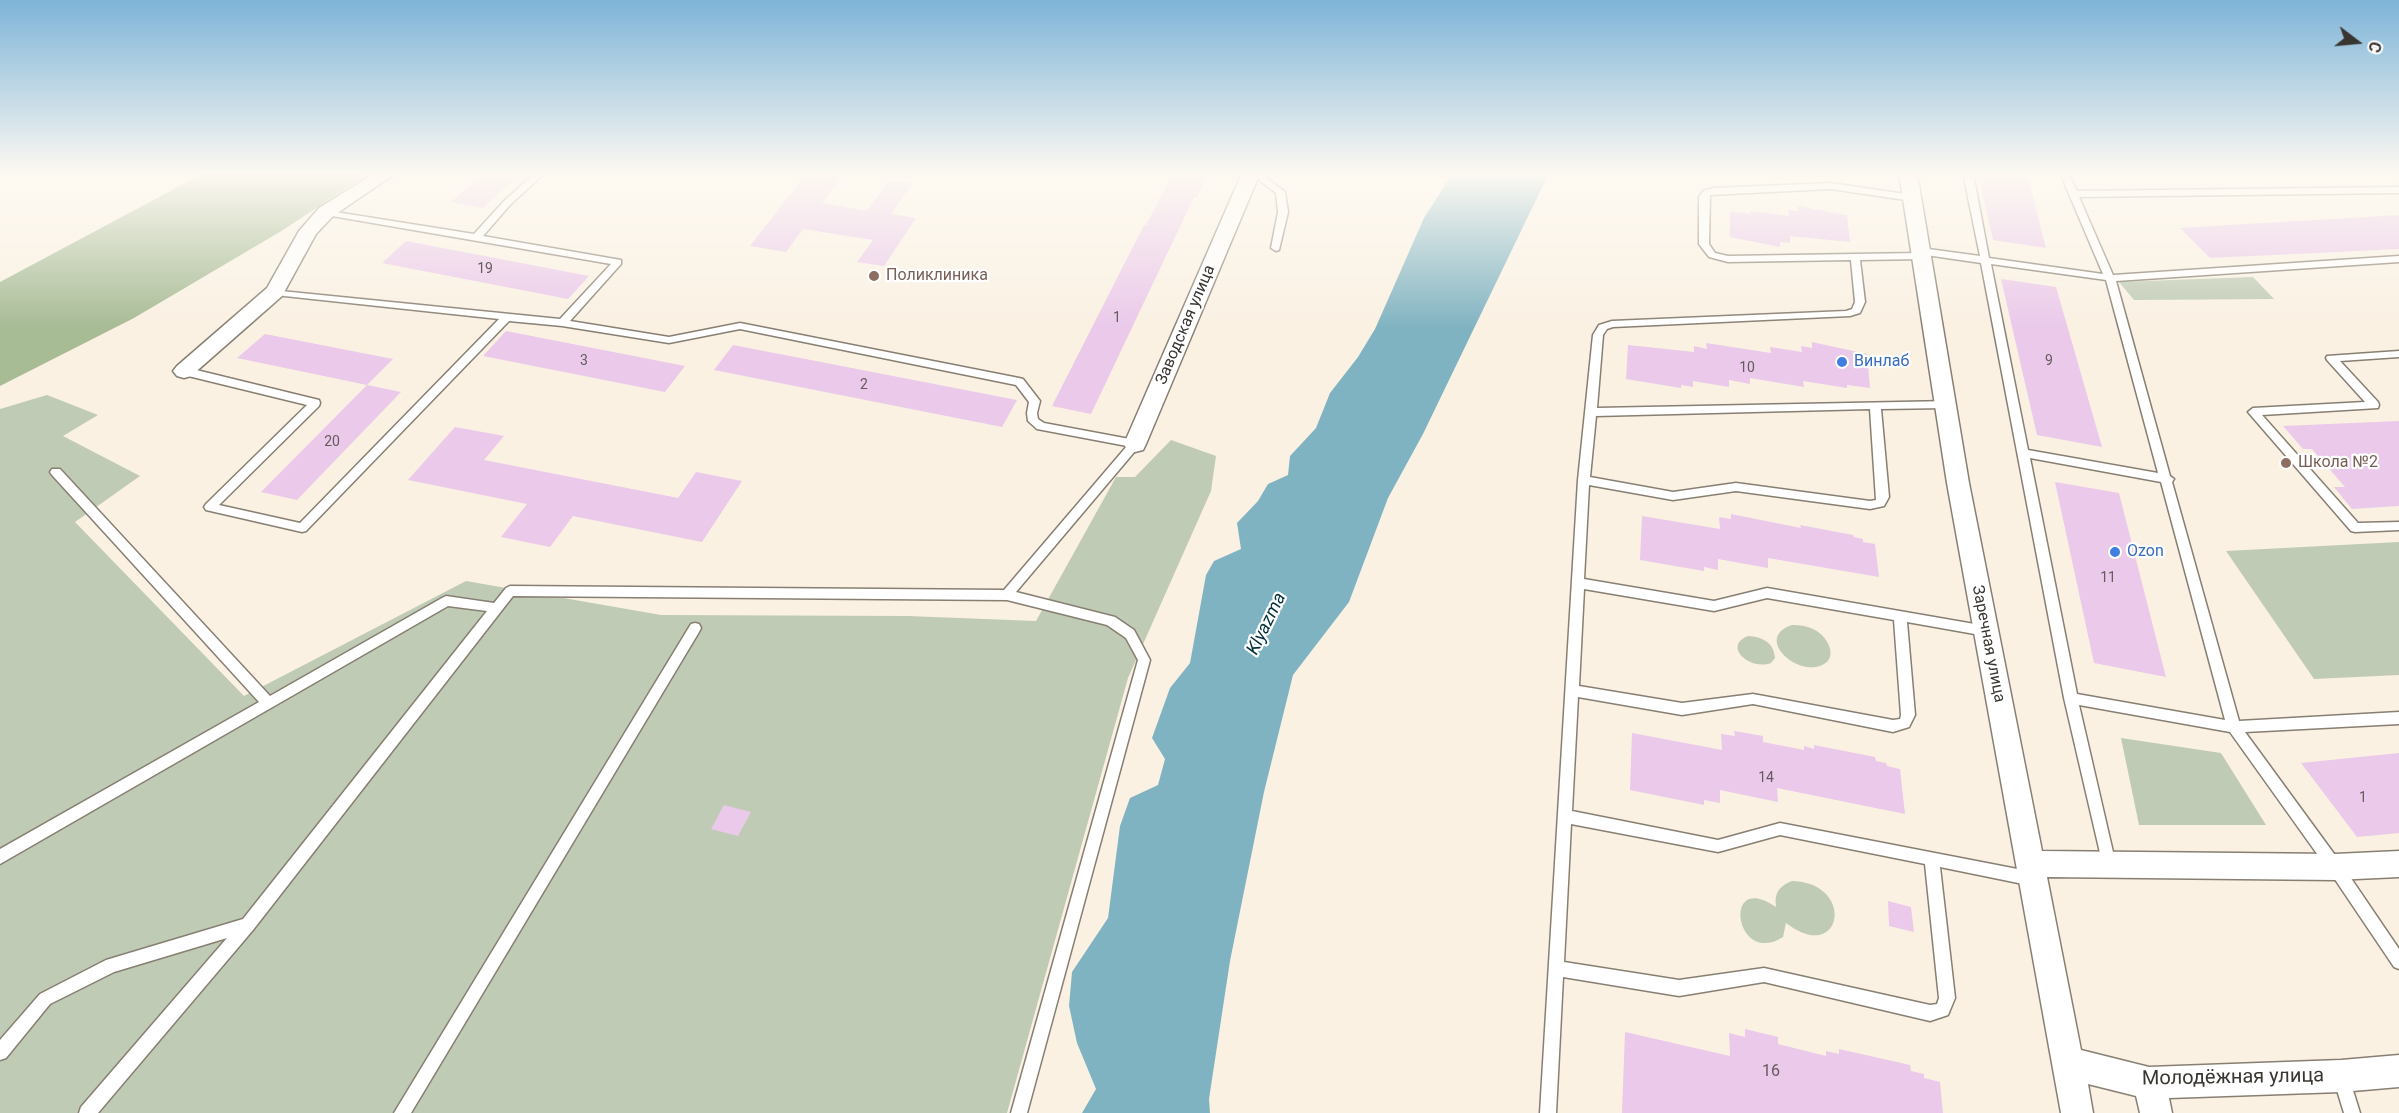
<!DOCTYPE html>
<meta charset="utf-8">
<style>
body{margin:0}
#map{position:relative;width:2399px;height:1113px;overflow:hidden;background:#faf1e3;font-family:Roboto,sans-serif}
canvas{display:block}
.north{position:absolute;left:2327px;top:12px;width:60px;height:60px;-webkit-text-stroke:4px #fff;paint-order:stroke;rotate:106deg;font-size:16px;font-weight:700;line-height:24px;text-align:center;color:#393530}
.north::after{content:'';display:block;margin:auto;width:21px;height:27px;background:#393530;clip-path:polygon(50% 0,100% 100%,50% 72%,0 100%)}
</style>
<div id="map">
<canvas width="2399" height="1113"></canvas>
<div class="north">С</div>
</div>
<script>
const g = document.querySelector('canvas').getContext('2d');
g.lineJoin = 'round';
function paint(path, color) {
  g.fillStyle = color;
  g.fill(path, 'evenodd');
}
function stroke(path, color, width, dash) {
  g.strokeStyle = color;
  g.lineWidth = width;
  g.lineCap = dash ? 'butt' : 'round';
  g.setLineDash(dash || []);
  g.stroke(path);
}
function drawText(font, color, halo, rows, align = 'center') {
  g.font = font + ' Roboto,sans-serif';
  g.lineWidth = 4.5;
  g.setLineDash([]);
  g.textBaseline = 'middle';
  g.strokeStyle = halo;
  g.fillStyle = color;
  for (const [text, x, y, turn = 0] of rows) {
    g.save();
    g.translate(x, y);
    g.rotate((+turn || 0) * Math.PI / 180);
    g.textAlign = isNaN(turn) ? turn : align;
    if (halo) g.strokeText(text, 0, 0);
    g.fillText(text, 0, 0);
    g.restore();
  }
}
paint(new Path2D(`
 M2253,277L2274,299L2134,300L2119,282Z
 M47,395L98,415L63,436L140,476L75,522L244,696L466,581L661,615L908,616L1036,621L1116,477H1135L1171,440L1216,456L1211,491L1128,678L1007,1113H0V409Z
 M2399,542V675L2314,679L2226,551Z
 M1792,625C1800,625 1808,626 1815,630C1828,637 1840,659 1820,666C1794,675 1755,637 1792,625Z
 M1748,636C1762,637 1774,642 1775,658L1771,663C1750,671 1722,646 1748,636Z
 M2121,738L2221,753L2266,825H2139Z
 M1792,881C1857,883 1842,966 1786,923L1783,937C1735,968 1721,869 1776,907C1774,893 1779,886 1792,881Z`), '#bfcbb4');
paint(new Path2D(`
 M204,173H369L283,230L134,318L0,386V282Z`), '#a7bb95');
paint(new Path2D(`
 M1453,173H1549L1423,434L1388,498L1349,602L1293,675L1264,792L1230,961L1209,1099L1210,1113H1082L1096,1089L1077,1043L1069,1006L1072,972L1108,918L1120,826L1130,798L1158,785L1165,759L1152,738L1170,688L1190,663L1206,575L1214,561L1241,549L1237,523L1258,501L1268,484L1288,475L1290,456L1316,428L1330,393L1358,357L1375,329L1424,218Z`), '#80b3c1');
paint(new Path2D(`
 M484,173H521L483,208L451,202Z
 M807,173H845L822,203L867,211L889,180L912,184L891,214L916,218L884,266L857,262L873,240L803,229L786,252L750,246Z
 M1173,173H1209L1197,198L1194,197L1091,414L1052,406L1144,225H1146Z
 M1978,173H2027L2046,248L1993,240Z
 M1798,206L1847,215L1850,242L1790,236V243L1780,242V247L1730,237V211L1751,214L1750,211L1789,216L1788,210L1798,211Z
 M2399,215V249L2210,258L2180,228Z
 M406,241L589,276L568,299L382,263Z
 M2001,279L2056,287L2102,447L2037,435Z
 M506,331L685,366L665,392L483,356Z
 M265,334L393,359L367,385L237,358Z
 M1812,342L1867,354L1870,388L1847,385V388L1803,381L1804,387L1750,378V384L1729,380V387L1693,381V387L1681,385V388L1626,379L1628,345L1694,352V346L1707,349L1706,343L1771,353L1770,347L1802,352L1801,346L1812,348Z
 M733,345L1017,400L1002,427L714,370Z
 M367,385L401,392L297,500L261,492Z
 M2399,421V506L2352,509L2334,487H2345L2312,449H2303L2283,426Z
 M455,427L504,436L484,460L678,498L696,472L742,481L702,542L573,516L550,547L501,537L527,504L408,480Z
 M2055,482L2119,493L2166,677L2094,663Z
 M1731,514L1801,528L1800,525L1853,535L1854,537L1863,539V542L1875,544L1879,577L1768,558V568L1718,559V570L1704,567V571L1640,560L1642,516L1720,529L1719,517L1731,519Z
 M1734,731L1763,736V742L1804,750V746L1814,749V745L1875,757L1876,761L1886,763L1887,766L1900,769L1905,814L1777,788L1778,802L1720,790V803L1704,800V805L1630,790L1632,733L1722,750L1721,734L1735,736Z
 M2399,753V833L2357,837L2301,763Z
 M724,805L751,812L738,836L711,829Z
 M1888,901L1911,907L1914,932L1889,926Z
 M1745,1029L1778,1037V1044L1826,1056V1051L1839,1054V1049L1910,1065L1911,1071L1924,1074V1078L1940,1082L1943,1113H1622L1625,1032L1730,1056L1729,1033L1745,1037Z`), '#eac9ea');
const service = new Path2D(`
 M535,173H545L510,205L483,236L621,260V264L570,321L669,337L740,323L1019,378L1023,379L1040,401L1037,413L1038,419L1044,423L1135,440L1141,444L1016,592L1115,617L1134,630L1150,660L1027,1113H1011L1138,660L1126,638L1107,625L1007,600L513,596L253,930L98,1113H79L81,1107L227,938L114,972L50,1004L6,1058L0,1060V1040L40,994L106,960L243,919L487,611L448,606L0,864V849L259,702L52,475L50,472L52,469H60L270,696L442,598L446,596L494,603L506,588L510,586L1004,590L1127,446L1037,429L1028,421L1027,413L1029,402L1016,385L740,329L669,343L562,326L509,321L306,531L302,532L206,510L204,507L206,504L307,405L180,374L179,371L180,368L184,367L319,400L320,403L319,406L219,505L300,523L499,319L275,295L270,292L271,290L560,319L611,264L326,215L323,214V210L474,234L504,201Z
 M1250,173H1260L1285,192L1288,212L1279,250L1276,251L1271,248L1278,212L1276,193Z
 M1963,173H1973L1989,258L2103,274L2060,173H2068L2077,191L2399,187V193L2079,197L2113,275L2399,256V262L2116,281L2170,476L2174,479L2172,482L2239,721L2399,712V724L2245,732L2340,862L2399,949V969L2394,967L2330,872L2230,732L2079,705L2116,865L2114,870L2109,872L2104,870L2064,698L1981,263L1926,255L1925,258L1922,259L1860,260L1865,302L1860,313L1850,316L1613,327L1607,329L1603,335L1597,408L1950,401L1951,404L1946,408L1881,409L1889,497L1884,506L1870,509L1736,491L1673,500L1589,485L1584,579L1714,601L1767,588L1986,626L1990,627L1992,631L1990,635L1986,636L1907,622L1915,715L1909,727L1893,732L1753,704L1682,715L1578,697L1572,811L1718,840L1780,823L2033,872L2038,874L2040,879L2038,884L2033,886L1940,867L1955,998L1948,1015L1930,1021L1764,982L1679,996L1563,977L1556,1113H1540L1578,480L1593,335L1599,325L1612,321L1846,311L1852,309L1855,302L1851,260L1728,262L1709,257L1699,244V197L1703,191L1713,188L1831,183L1912,195L1917,198L1912,201L1831,189L1710,195L1709,244L1715,253L1728,256L1918,253V249L1921,248L1980,256ZM1991,264L2106,280L2158,473L2028,450ZM1870,409L1876,500L1870,501L1736,483L1673,492L1590,477L1596,416ZM2030,458L2161,482L2225,720L2077,694ZM1584,589L1714,611L1767,598L1894,620L1901,715L1900,719L1893,720L1753,694L1682,703L1579,686ZM1571,824L1718,852L1780,835L1925,864L1939,998L1937,1004L1930,1005L1764,968L1679,980L1564,962Z
 M2399,351V357L2340,361L2378,402L2379,405L2378,408L2262,415L2358,523L2399,522V530L2355,532L2351,531L2248,412L2253,408L2365,402L2327,360L2326,358L2327,356Z
 M695,623L699,624L701,628L699,632L411,1113H394L691,624Z
 M2341,1069L2347,1071L2360,1113H2344L2333,1077L2335,1071Z`);
const minor = new Path2D(`
 M375,173H396L333,216L316,234L282,296L191,376L184,378L177,376L173,371L177,366L267,288L299,231L319,208Z
 M1242,173H1260L1146,444L1143,450L1135,452L1127,450L1124,444Z
 M1899,173H1917L1969,483L2042,851L2335,854L2399,851V877L2335,880L2047,877L2081,1050L2149,1067L2341,1060L2399,1055V1087L2341,1092L2169,1098L2172,1113H2140L2136,1096L2088,1084L2093,1113H2061L1947,483Z`);
stroke(service, '#877f72', 3);
stroke(minor, '#877f72', 3);
paint(service, '#fff');
paint(minor, '#fff');
const sky = g.createLinearGradient(0, 0, 0, 328);
sky.addColorStop(0, '#7eb4d8');
sky.addColorStop(0.53, '#fdf9f2');
sky.addColorStop(1, '#fdf9f200');
g.fillStyle = sky;
g.fillRect(0, 0, 2399, 328);
for (const [x, y, r, color] of [
 [874,276,6,"#8d6e63"],
 [1842,362,6,"#3f7fe0"],
 [2286,463,6,"#8d6e63"],
 [2115,552,6,"#3f7fe0"]
]) {
  const dot = new Path2D();
  dot.arc(x, y, r, 0, 2 * Math.PI);
  g.fillStyle = color;
  g.fill(dot);
  stroke(dot, '#fff', 2);
}
drawText('14px', '#655a5e', null, [
 ["19",485,269],
 ["1",1117,318],
 ["3",584,361],
 ["9",2049,361],
 ["10",1747,368],
 ["2",864,385],
 ["20",332,442],
 ["11",2108,578],
 ["14",1766,778],
 ["1",2363,798]
]);
drawText('16px', '#785e54', '#fff', [
 ["Поликлиника",886,276],
 ["Школа №2",2298,463]
], 'left');
drawText('16px', '#393530', '#fff', [
 ["Заводская улица",1186,325,-67],
 ["Заречная улица",1988,644,79]
]);
drawText('16px', '#366cbe', '#fff', [
 ["Винлаб",1854,362],
 ["Ozon",2127,552]
], 'left');
drawText('16px', '#655a5e', null, [
 ["16",1771,1072]
]);
drawText('italic 18px', '#002f3a', '#fff', [
 ["Klyazma",1267,624,-64]
]);
drawText('20px', '#393530', '#fff', [
 ["Молодёжная улица",2233,1078,-1]
]);
</script>
